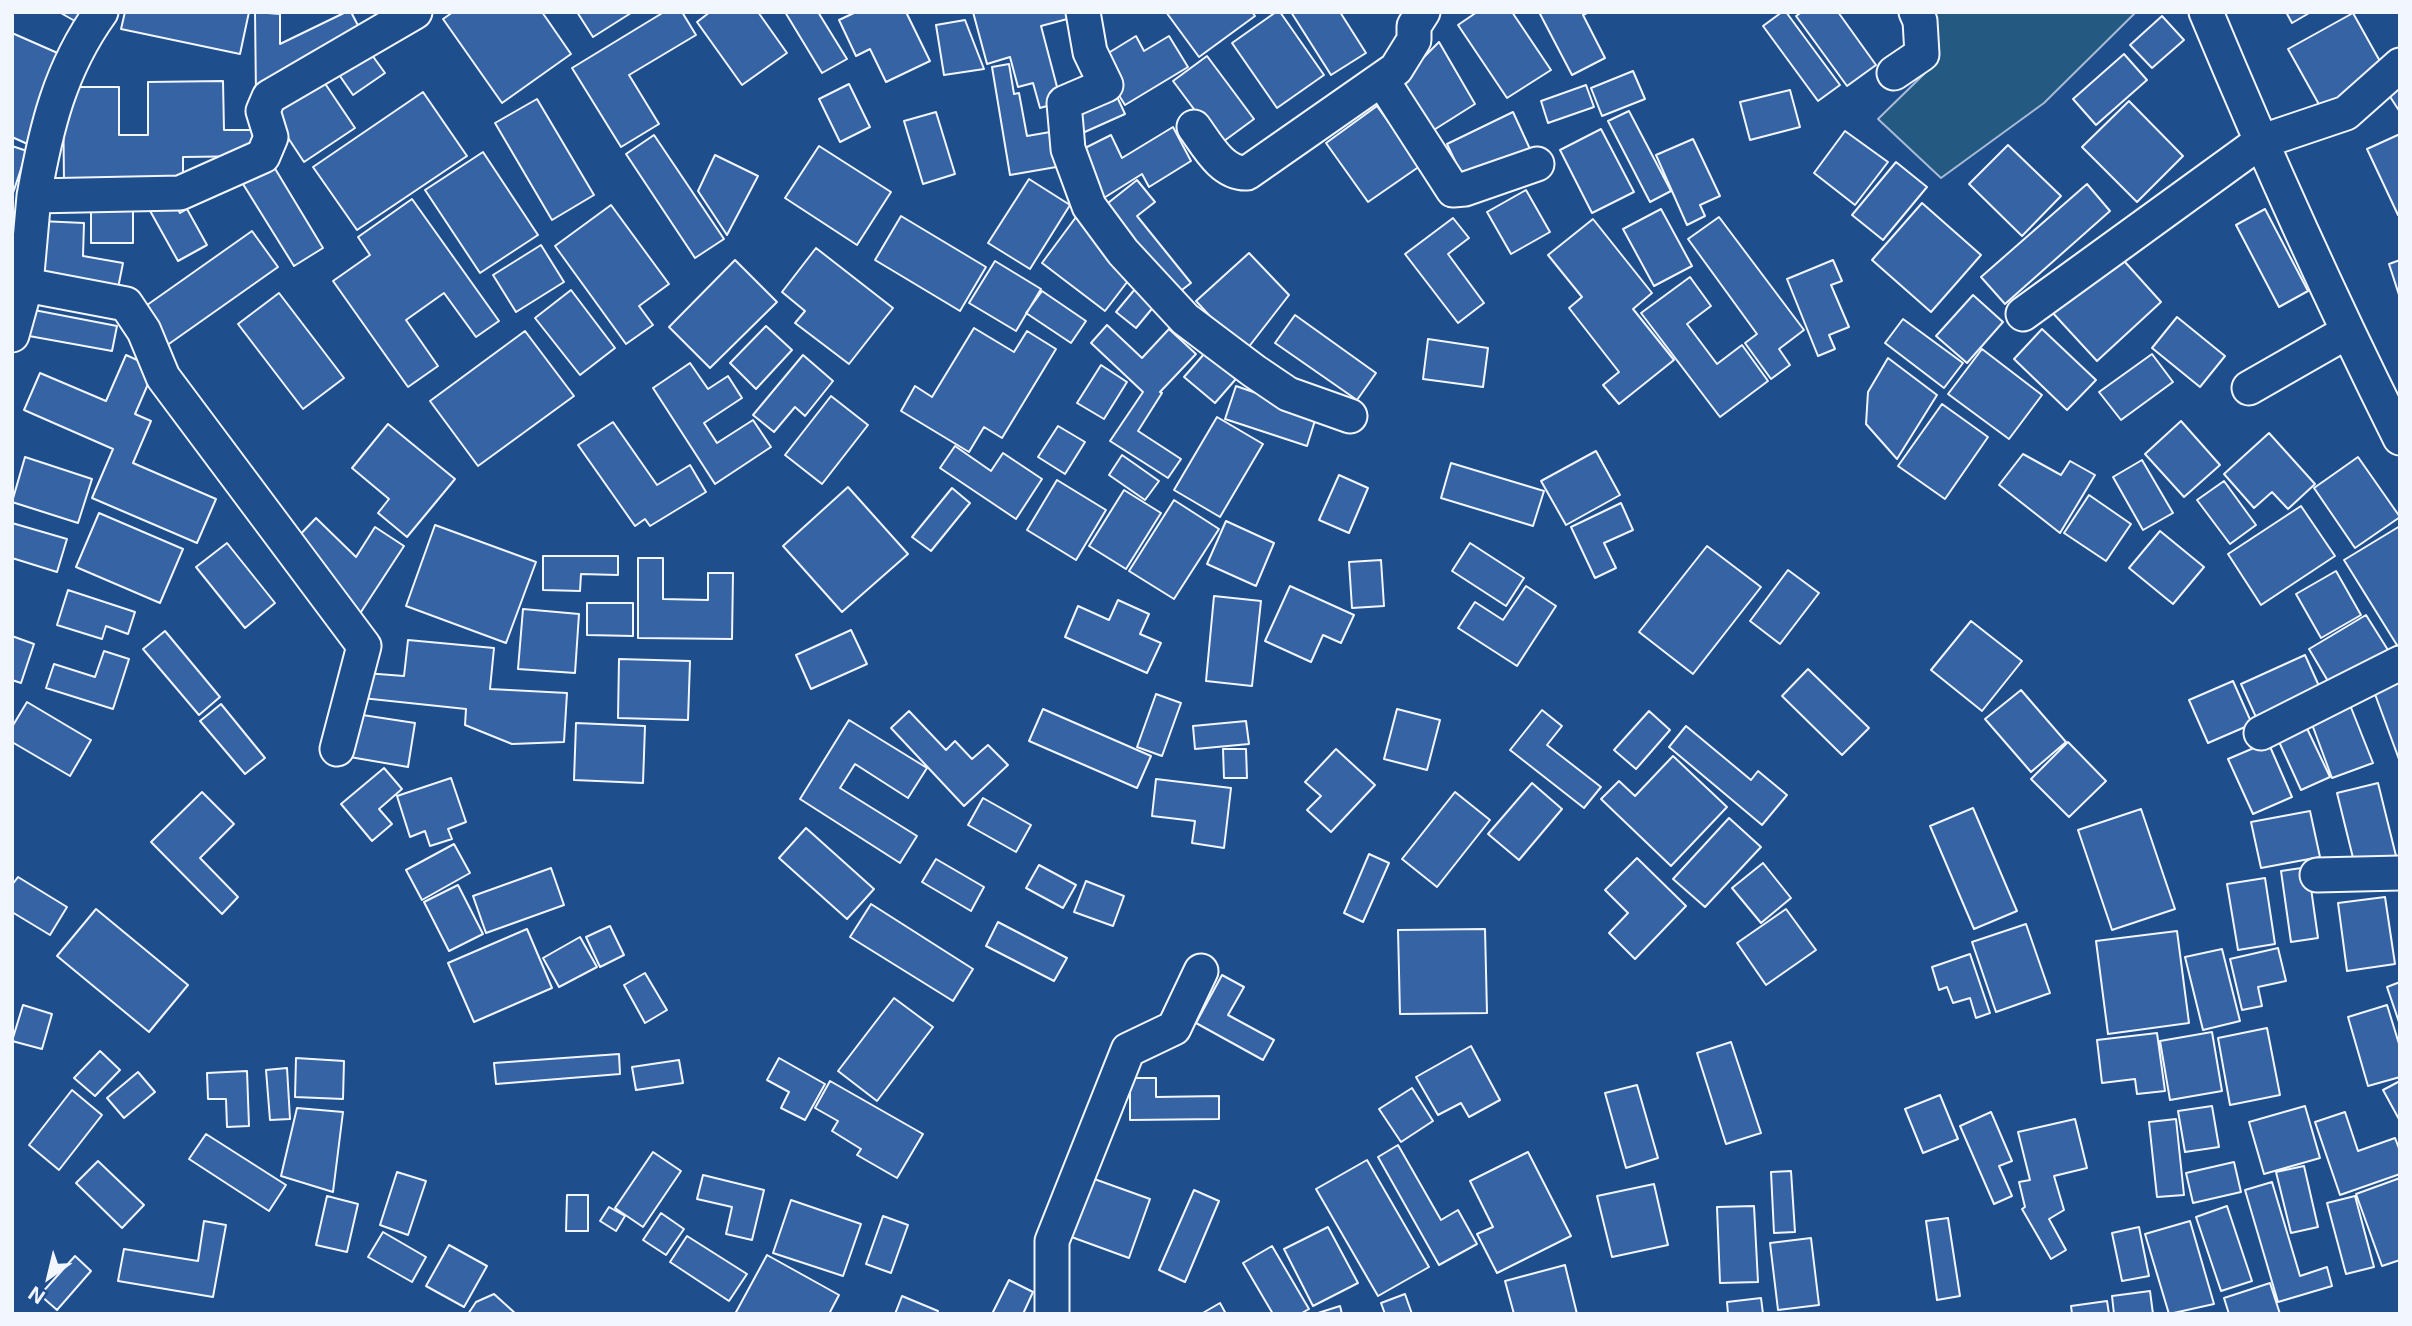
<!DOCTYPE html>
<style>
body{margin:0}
#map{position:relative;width:2412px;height:1326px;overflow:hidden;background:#1f4e8c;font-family:Inter,sans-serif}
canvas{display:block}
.frame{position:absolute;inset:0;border:14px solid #f2f6ff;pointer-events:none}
.north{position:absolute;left:14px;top:1242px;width:70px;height:70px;-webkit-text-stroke:5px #1f4e8c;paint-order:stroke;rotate:214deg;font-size:19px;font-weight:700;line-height:28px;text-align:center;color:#f2f6ff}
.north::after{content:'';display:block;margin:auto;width:24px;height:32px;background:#f2f6ff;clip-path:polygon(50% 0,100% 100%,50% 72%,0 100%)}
</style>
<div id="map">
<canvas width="2412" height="1326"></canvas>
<div class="frame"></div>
<div class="north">N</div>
</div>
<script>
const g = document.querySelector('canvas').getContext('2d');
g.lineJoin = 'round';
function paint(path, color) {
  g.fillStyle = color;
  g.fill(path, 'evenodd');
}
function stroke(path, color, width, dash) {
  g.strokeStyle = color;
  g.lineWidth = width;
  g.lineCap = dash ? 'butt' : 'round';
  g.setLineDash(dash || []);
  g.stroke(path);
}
const green = new Path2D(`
 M1903,12H2136L2044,103L1941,178L1878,119L1924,74Z`);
paint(green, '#245a82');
stroke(green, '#a8bbd7', 2);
const building = new Path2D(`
 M59,12H89L82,25Z
 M125,12H249L240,54L121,29Z
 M255,12L280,14V44L346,12H351L364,37L256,95Z
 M453,12H542L571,54L502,103L443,19Z
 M577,12H631V13L593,37Z
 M664,12H682L696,35L629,75L659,124L621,147L572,68Z
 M710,12H758L787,53L742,85L697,22Z
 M785,12H818L847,59L822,73Z
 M856,12H906L930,61L886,82L870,49L856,56L839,20Z
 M973,12H1069L1071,18L1041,26L1061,102L1040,108L1033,83L1018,87L1010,57L987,64Z
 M1166,12H1252L1255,16L1199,57Z
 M1276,12H1280L1324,75L1277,108L1232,43Z
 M1291,12H1340L1366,53L1331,75Z
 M1477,12H1512L1551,70L1507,98L1458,25Z
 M1539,12H1589L1583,15L1605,58L1572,75Z
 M1782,12H1786L1840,85L1818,101L1763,26Z
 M1802,12H1838L1876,65L1847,86L1796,16Z
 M2286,12H2311L2292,23Z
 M2353,13L2386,72L2321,108L2288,49Z
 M2162,16L2184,40L2152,68L2130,45Z
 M965,20L984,69L944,75L936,25Z
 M12,33L69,58L32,146L12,137Z
 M1136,36L1144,51L1169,36L1188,67L1125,105L1097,60Z
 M1439,42L1475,104L1429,133L1397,84Z
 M364,44L385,73L353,95L333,66Z
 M2124,54L2147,80L2096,125L2073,99Z
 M1207,56L1254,119L1220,144L1173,81Z
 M1009,64L1014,94L1019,93L1027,136L1056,131L1062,166L1010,175L992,67Z
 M1633,71L1645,99L1602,116L1591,88Z
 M322,79L355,128L304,162L271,112Z
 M2400,80V112L2385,89Z
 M223,81L224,130H255V156L183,157V181L64,182L63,87H119V135H148V82Z
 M849,84L870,127L840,142L819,99Z
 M1586,85L1594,107L1548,123L1541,101Z
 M1113,88L1125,114L1078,135L1066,110Z
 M1790,90L1800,127L1750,140L1740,102Z
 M423,92L467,156L357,230L313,167Z
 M537,99L594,195L552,220L495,123Z
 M2129,101L2183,156L2137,202L2082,147Z
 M1377,106L1420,166L1368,202L1326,143Z
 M1629,111L1671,191L1650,202L1608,121Z
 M936,112L955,174L923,184L904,121Z
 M1513,112L1530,149L1464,180L1447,144Z
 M1173,127L1191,161L1149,187L1142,174L1099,201L1075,153L1111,135L1122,158Z
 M1601,129L1634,192L1592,213L1560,150Z
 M1845,131L1888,162L1855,205L1814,173Z
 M2400,134V214L2398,215L2367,149Z
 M654,135L724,239L695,258L626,154Z
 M1693,139L1720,196L1700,205L1705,216L1687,225L1656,155Z
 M2008,145L2061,196L2022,236L1969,184Z
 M12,146L27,151L12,196Z
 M819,146L891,192L857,245L785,198Z
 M483,152L538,235L480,273L425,190Z
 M715,155L758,176L727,235L698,191Z
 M268,157L323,248L294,266L238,176Z
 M1896,162L1927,187L1883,240L1852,215Z
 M1029,179L1070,205L1030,269L988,243Z
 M1137,180L1155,202L1137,216L1191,283L1174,296L1103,207Z
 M2087,184L2110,211L2005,304L1981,277Z
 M1526,190L1550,232L1511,254L1487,212Z
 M171,197L180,213L187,209L207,245L178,261L149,209Z
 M412,199L499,321L476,337L444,293L406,320L438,366L408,387L333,281L370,255L358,237Z
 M91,200L133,201V243H91Z
 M1922,203L1981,255L1931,312L1872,260Z
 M611,205L669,284L639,306L653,325L626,344L555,246Z
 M1082,209L1134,273L1105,311L1042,263Z
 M1661,209L1692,266L1654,286L1623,229Z
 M2265,209L2308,291L2279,307L2236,225Z
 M901,216L986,267L960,311L875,260Z
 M1719,217L1804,330L1779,349L1790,365L1771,379L1745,343L1757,334L1688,239Z
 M1453,218L1469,238L1448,254L1484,303L1458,323L1405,254Z
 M1593,219L1652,293L1633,309L1674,360L1619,404L1603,385L1619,372L1569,308L1582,297L1548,255Z
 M40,221L84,223L83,256L123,263L118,288L38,275Z
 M252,231L278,267L166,346L140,310Z
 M541,245L564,282L516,312L493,275Z
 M816,248L893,308L849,364L795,323L805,311L782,292Z
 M2116,252L2161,302L2097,361L2051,311Z
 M1249,253L1289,295L1244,353L1196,301Z
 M735,260L777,302L710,368L669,327Z
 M1833,260L1842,281L1831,285L1849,327L1829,335L1835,349L1818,356L1787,279Z
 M2400,260V298L2389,264Z
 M995,261L1041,289L1016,331L969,303Z
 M1690,277L1711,306L1687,324L1717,364L1742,345L1768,381L1720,417L1641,313Z
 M1140,283L1160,299L1136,328L1116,312Z
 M571,290L615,348L580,375L535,318Z
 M1042,291L1086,321L1071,343L1026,313Z
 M279,293L344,378L303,409L238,324Z
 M1973,295L2003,322L1967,363L1936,336Z
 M34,310L117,326L112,351L29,336Z
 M1295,315L1376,373L1357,400L1275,343Z
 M2177,317L2225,356L2200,387L2152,348Z
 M1903,319L1963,363L1944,388L1885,343Z
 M1107,325L1142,358L1169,329L1196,354L1160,392L1162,393L1138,431L1181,459L1168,478L1110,441L1143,392L1091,343Z
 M766,326L792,350L756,389L730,363Z
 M974,328L1014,352L1027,331L1056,349L1002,438L984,427L969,452L901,411L915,386L932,397Z
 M2042,329L2096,380L2067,410L2014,359Z
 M525,331L574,396L478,466L430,401Z
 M1428,339L1488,348L1483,387L1423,379Z
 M1211,346L1242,372L1215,403L1184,377Z
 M1982,349L2042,395L2009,439L1948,394Z
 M2152,354L2173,382L2121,420L2099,392Z
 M126,355L155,368L135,414L151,421L133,463L216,499L197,543L92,498L113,449L24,410L40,373L106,401Z
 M803,355L833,381L805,416L795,407L774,432L753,415Z
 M1888,358L1937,395L1897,459L1866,424L1868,392Z
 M690,363L708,389L728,376L742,398L704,423L717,443L753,420L771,447L715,484L653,388Z
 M1101,365L1127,382L1104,419L1077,403Z
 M1236,386L1317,414L1307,446L1225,419Z
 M831,396L868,425L822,484L785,455Z
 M1942,404L1988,437L1945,499L1898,466Z
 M1217,417L1263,444L1220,517L1174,490Z
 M2181,421L2220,465L2184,497L2145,454Z
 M613,422L657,485L690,465L706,492L650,526L645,519L635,526L578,445Z
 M388,424L455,479L407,537L378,513L389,499L352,468Z
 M1058,426L1085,442L1065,474L1038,457Z
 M2269,433L2315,484L2288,509L2272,492L2254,508L2224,474Z
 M955,446L991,471L1003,453L1042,479L1016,519L940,468Z
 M1596,451L1620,495L1566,525L1541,481Z
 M2023,454L2061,475L2070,461L2095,475L2060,533L1999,485Z
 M1122,455L1159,481L1145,500L1109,475Z
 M25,457L92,479L78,523L12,502Z
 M2358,457L2400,517L2355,548L2314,488Z
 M2142,460L2173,513L2143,530L2113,477Z
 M1451,463L1544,491L1533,526L1441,498Z
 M1339,475L1368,488L1349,533L1319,520Z
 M1057,480L1106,510L1076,560L1027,530Z
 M2224,481L2256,525L2230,544L2197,500Z
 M848,487L908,554L842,612L783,546Z
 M952,488L970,503L931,551L912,537Z
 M1124,490L1161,513L1126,569L1089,546Z
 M2089,495L2131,524L2106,561L2064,533Z
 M1174,500L1219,529L1174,599L1129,571Z
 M1621,503L1633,530L1604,543L1616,568L1595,578L1571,527Z
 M2301,506L2335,556L2261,605L2228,554Z
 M99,513L183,549L160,603L76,567Z
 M316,518L356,557L375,527L404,546L359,615L294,541Z
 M1226,521L1274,543L1256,586L1207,564Z
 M12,523L67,539L57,572L12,558Z
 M435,525L536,562L506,643L406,606Z
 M2400,526V650L2344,560Z
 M2160,531L2204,567L2173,604L2129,568Z
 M227,543L275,603L245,628L196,567Z
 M1470,543L1524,578L1506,606L1452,571Z
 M1707,546L1761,587L1693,674L1639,632Z
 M543,556H618V575L581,574L580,591L543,590Z
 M638,558H663V599L708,600V573H733L732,639L638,638Z
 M1381,560L1384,606L1352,608L1349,562Z
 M1788,570L1819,593L1780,644L1750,621Z
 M2336,571L2361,615L2321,638L2296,594Z
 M1290,586L1354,615L1341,643L1323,635L1311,662L1265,641Z
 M1526,586L1556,606L1517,666L1458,628L1475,602L1503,620Z
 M68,590L135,612L128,634L106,626L102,639L57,625Z
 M1214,596L1261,601L1252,686L1206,681Z
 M1118,600L1149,614L1140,634L1161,643L1147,673L1065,637L1078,606L1109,620Z
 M587,603H633V636L587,635Z
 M523,609L579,614L575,673L518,669Z
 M2366,615L2393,658L2335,693L2309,649Z
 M1971,621L2022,661L1982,711L1931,670Z
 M851,630L867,664L811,689L796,655Z
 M165,631L220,697L199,715L143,649Z
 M12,636L34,644L21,683L12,680Z
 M408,640L494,648L490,689L567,693L564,742L512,744L465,725L466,709L362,698L365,673L404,676Z
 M104,651L129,659L113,709L46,688L54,664L95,677Z
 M2305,655L2324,697L2260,726L2241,684Z
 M619,659L690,661L688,720L618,718Z
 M1808,669L1869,728L1842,755L1782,696Z
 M2396,677L2400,688V762L2372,686Z
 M2233,681L2252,724L2208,743L2189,700Z
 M2021,690L2066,742L2031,772L1985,719Z
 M1156,694L1181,703L1162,756L1137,747Z
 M27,702L91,740L70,776L12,742V727Z
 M221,704L265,758L245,774L200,721Z
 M2350,705L2373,763L2332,778L2310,719Z
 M1043,709L1151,756L1137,788L1029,741Z
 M1397,709L1440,720L1427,770L1384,759Z
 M1542,710L1562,726L1547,745L1601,787L1584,808L1510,750Z
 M909,711L946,750L955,741L972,759L988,745L1008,765L964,806L891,728Z
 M1649,711L1670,730L1636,769L1614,750Z
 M356,714L415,723L408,767L350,757Z
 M849,720L927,768L908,798L855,764L840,788L917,836L900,863L800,799Z
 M2303,720L2330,777L2301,790L2275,733Z
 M1246,721L1249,744L1195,749L1193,726Z
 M576,723L645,726L643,783L574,780Z
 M1686,726L1751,780L1758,771L1787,795L1762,825L1669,747Z
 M2068,742L2106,781L2069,817L2031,779Z
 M2268,742L2292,797L2253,814L2228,759Z
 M1223,749H1246L1247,778H1224Z
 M1336,749L1375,785L1331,832L1307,810L1321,796L1305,782Z
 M1673,756L1727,807L1671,866L1601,799L1619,781L1635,796Z
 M384,768L402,789L379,809L392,824L372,841L341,804Z
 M451,778L466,822L448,829L452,839L430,846L425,831L410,837L397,796Z
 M1156,779L1231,788L1224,848L1192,843L1195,821L1152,816Z
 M1532,783L1562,809L1519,860L1488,834Z
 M2378,783L2397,860L2356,870L2337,793Z
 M202,792L234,824L200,858L238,897L222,914L151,842Z
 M1455,792L1490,820L1437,887L1402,859Z
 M983,798L1031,825L1016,852L968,825Z
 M1973,808L2017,911L1974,929L1930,826Z
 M2141,809L2175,909L2112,930L2078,830Z
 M2310,811L2320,857L2261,868L2251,822Z
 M1729,818L1761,847L1705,907L1673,879Z
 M806,828L874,889L847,919L779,858Z
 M454,844L470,873L422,900L406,870Z
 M1369,854L1389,863L1363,922L1344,913Z
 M1637,858L1686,906L1635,959L1609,933L1628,913L1605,890Z
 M936,859L984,887L971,911L922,882Z
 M1763,863L1791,898L1761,923L1732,888Z
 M1039,865L1076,885L1063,908L1026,888Z
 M2308,867L2318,938L2291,942L2281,871Z
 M551,868L564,905L486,933L473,896Z
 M18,877L67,907L50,935L12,912V885Z
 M2265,878L2275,944L2238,950L2227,884Z
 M1086,881L1124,896L1113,926L1074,912Z
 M458,885L483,934L449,951L424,902Z
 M2385,897L2395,964L2347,971L2338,903Z
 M871,904L973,969L953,1001L850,937Z
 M96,909L188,985L149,1032L57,956Z
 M1786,909L1816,950L1766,985L1737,943Z
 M998,922L1067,958L1054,981L986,946Z
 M2026,924L2050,993L1996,1012L1972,942Z
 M610,926L624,955L600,967L586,937Z
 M527,929L552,988L474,1022L448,963Z
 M1485,929L1487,1013L1400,1014L1398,930Z
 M2177,931L2189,1023L2108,1034L2096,941Z
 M580,937L597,967L559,987L543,958Z
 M2278,948L2286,981L2258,987L2262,1006L2242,1010L2230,959Z
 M2222,949L2240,1021L2203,1030L2185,957Z
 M1970,954L1990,1013L1976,1018L1970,998L1953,1003L1947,987L1939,990L1932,967Z
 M645,973L667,1010L645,1023L624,985Z
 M1222,975L1244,987L1228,1015L1274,1040L1263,1060L1196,1023Z
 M2400,982V1025L2387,987Z
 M894,998L933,1027L877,1101L838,1071Z
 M23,1005L52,1014L42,1049L12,1041Z
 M2387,1005L2400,1047V1077L2368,1086L2348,1017Z
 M2267,1028L2280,1095L2230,1105L2218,1038Z
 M2212,1032L2222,1091L2170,1100L2160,1041Z
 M2157,1033L2165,1091L2137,1094L2135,1079L2102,1083L2097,1040Z
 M1731,1042L1761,1133L1726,1144L1697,1053Z
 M1471,1046L1500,1100L1469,1117L1461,1103L1438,1115L1416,1077Z
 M100,1051L120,1070L95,1096L74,1078Z
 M619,1054L620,1074L496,1084L494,1063Z
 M296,1058L344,1061L343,1099L295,1097Z
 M779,1058L825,1084L805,1120L781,1108L789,1092L767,1080Z
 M679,1060L683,1083L636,1090L632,1067Z
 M287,1068L290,1119L270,1120L266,1070Z
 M247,1071L249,1126L227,1127L226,1099H208L207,1073Z
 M138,1072L155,1092L124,1118L107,1098Z
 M1130,1078H1156V1097L1219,1096V1119L1130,1120Z
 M830,1081L923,1134L897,1178L857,1155L861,1149L832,1131L838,1121L815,1108Z
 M2400,1081V1121L2383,1090Z
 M1637,1085L1658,1158L1626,1168L1605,1093Z
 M1412,1088L1433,1121L1401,1142L1379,1109Z
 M72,1090L102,1115L59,1170L29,1145Z
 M1940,1095L1958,1139L1923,1153L1905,1109Z
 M2212,1106L2219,1147L2185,1152L2178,1111Z
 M2305,1106L2320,1158L2264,1174L2249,1122Z
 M297,1108L343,1112L333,1192L281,1176Z
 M1991,1112L2012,1161L1999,1166L2012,1196L1994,1204L1960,1126Z
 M2345,1112L2358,1151L2395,1138L2400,1151V1174L2340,1195L2315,1122Z
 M2075,1119L2087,1168L2054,1176L2064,1210L2049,1219L2066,1250L2051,1259L2022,1209L2025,1207L2019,1182L2030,1180L2018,1132Z
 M2176,1119L2184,1195L2157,1197L2149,1122Z
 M206,1134L286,1185L269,1211L189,1159Z
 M1398,1145L1441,1220L1458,1210L1477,1244L1439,1265L1378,1157Z
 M653,1152L681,1171L643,1227L615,1208Z
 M1528,1152L1571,1236L1497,1273L1477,1234L1493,1227L1470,1181Z
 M1367,1160L1429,1267L1378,1296L1316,1189Z
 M98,1161L144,1205L122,1228L76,1183Z
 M2234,1162L2241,1192L2193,1203L2186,1173Z
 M2304,1166L2318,1227L2291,1233L2276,1172Z
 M1791,1171L1795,1232L1774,1233L1771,1172Z
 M397,1172L426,1181L408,1235L380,1225Z
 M703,1175L764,1190L752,1240L726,1234L732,1207L697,1199Z
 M1086,1176L1150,1199L1129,1258L1066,1235Z
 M2400,1178V1260L2382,1266L2356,1194Z
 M2272,1182L2300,1276L2327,1267L2332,1286L2278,1302L2245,1190Z
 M1654,1184L1668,1245L1612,1257L1597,1196Z
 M1194,1190L1219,1201L1185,1282L1159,1270Z
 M567,1195H588V1231H566Z
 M327,1196L358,1204L347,1252L316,1245Z
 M2355,1196L2374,1267L2346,1274L2327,1203Z
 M791,1200L861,1224L843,1276L773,1253Z
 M1754,1206L1758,1282L1720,1283L1717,1207Z
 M2227,1206L2252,1281L2221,1291L2196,1217Z
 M609,1207L625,1216L616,1231L600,1221Z
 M661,1213L684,1229L666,1255L643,1240Z
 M883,1216L908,1225L891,1273L866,1264Z
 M1948,1218L1960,1296L1937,1300L1926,1221Z
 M204,1221L226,1225L213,1297L118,1281L124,1249L198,1261Z
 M2190,1221L2214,1304L2169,1314L2145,1234Z
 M1328,1227L1358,1283L1313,1306L1284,1249Z
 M2139,1227L2149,1276L2122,1281L2112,1233Z
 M383,1232L426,1257L412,1282L368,1257Z
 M687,1236L747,1274L729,1301L670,1262Z
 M1811,1238L1819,1305L1778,1310L1770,1243Z
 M449,1245L487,1266L464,1307L426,1286Z
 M1272,1246L1309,1309L1300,1314H1273L1243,1263Z
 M767,1255L839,1295L829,1314H735Z
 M75,1256L91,1271L57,1310L40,1295Z
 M1565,1265L1577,1314H1514L1505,1281Z
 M1009,1280L1033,1292L1023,1314H992Z
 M2270,1283L2280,1314H2229L2224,1298Z
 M2150,1291L2153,1314H2114L2112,1296Z
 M494,1294L516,1314H468L476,1302Z
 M1405,1294L1412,1314H1385L1381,1303Z
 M902,1296L938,1311L937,1314H895Z
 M1761,1298L1763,1314H1728L1727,1302Z
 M2107,1301L2109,1314H2072L2071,1306Z
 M1220,1303L1226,1314H1201Z
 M1340,1306L1342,1314H1318V1313Z`);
paint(building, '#3563a3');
stroke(building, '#f2f6ff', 2);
const minor = new Path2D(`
 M101,12C60,69 46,128 34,196L180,193L263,156L271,137L263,111L269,97L415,12
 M1083,12L1090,52L1106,85L1064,103L1068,149L1089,206L1123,252L1185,319L1254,371L1288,394L1350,416
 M2206,12C2266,156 2330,298 2400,438
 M1894,73L1922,54L1920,21L1916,12
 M1382,80L1453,190L1465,189L1537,164
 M1194,127C1207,145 1222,174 1247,173L1396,69L1414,40V26L1423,12
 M26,285L126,304L144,331L163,377L364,646L337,749
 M2023,314L2260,142L2346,113L2400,65
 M12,335L26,285L34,196
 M2249,388L2347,332
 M2261,733L2400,663
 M2317,875L2400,873
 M1052,1314V1241L1128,1050L1174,1028L1201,971`);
stroke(minor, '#f2f6ff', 37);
stroke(minor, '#1f4e8c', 33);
</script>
